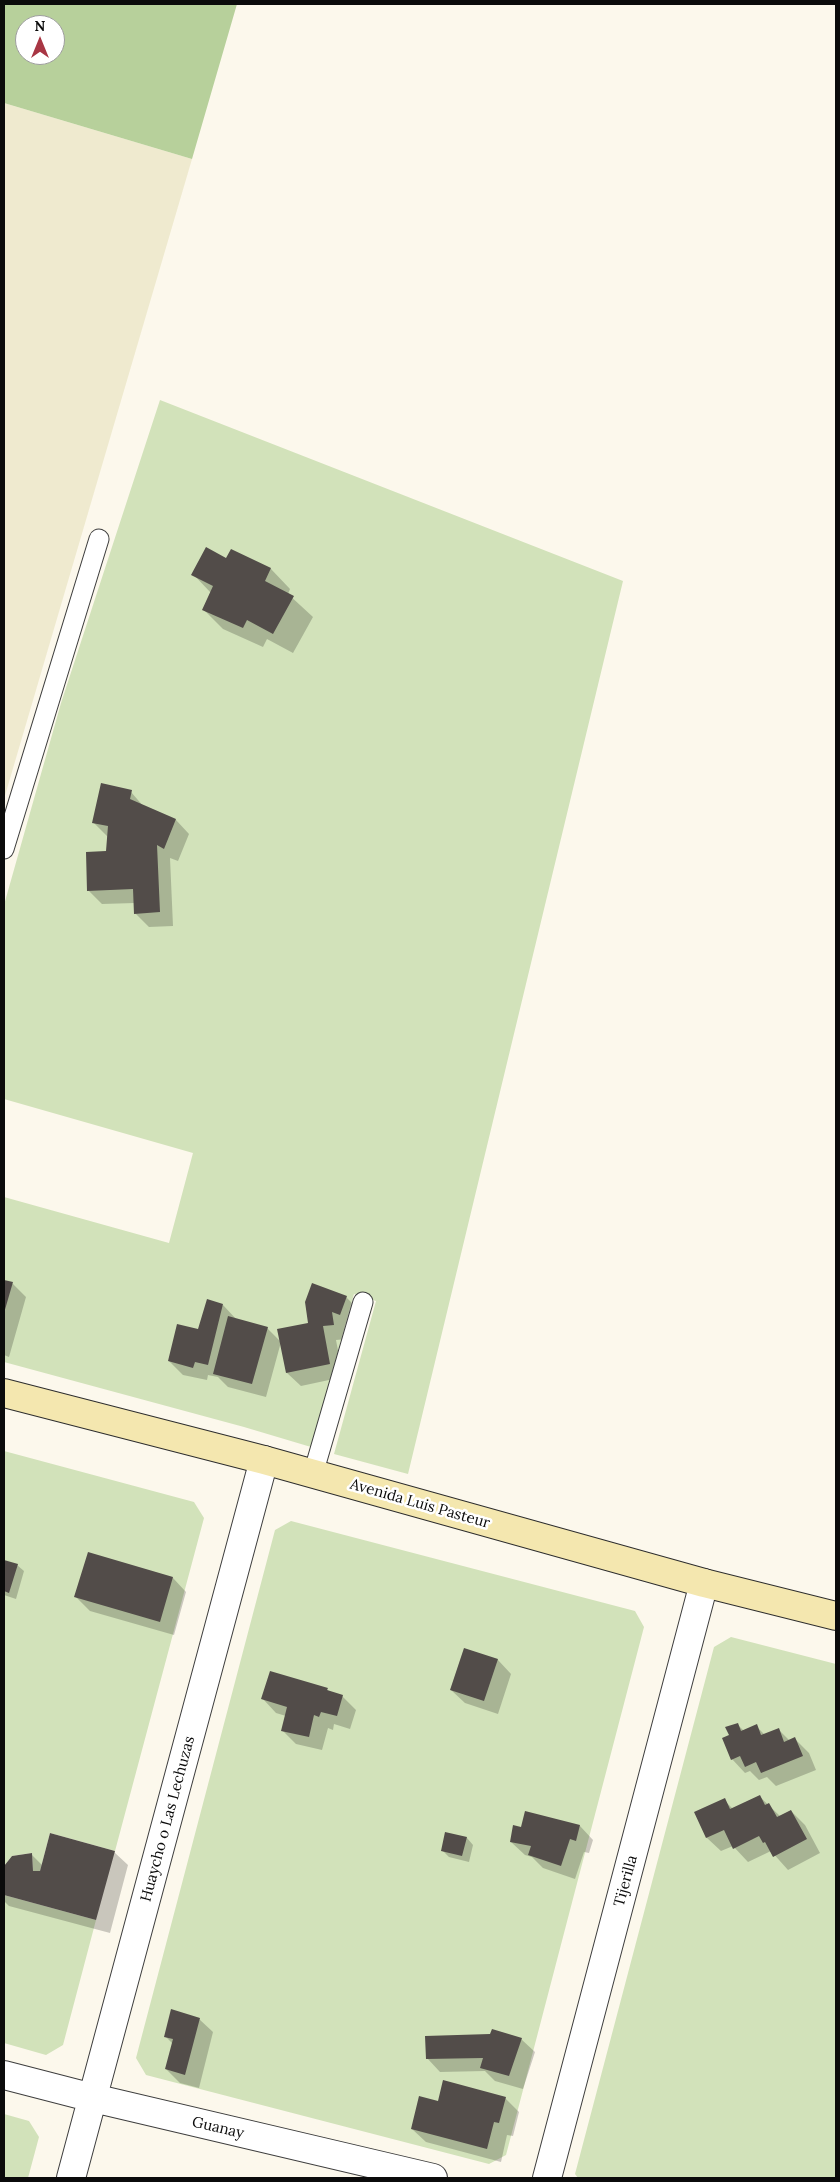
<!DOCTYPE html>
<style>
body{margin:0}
#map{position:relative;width:840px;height:2182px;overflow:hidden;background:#fcf8ec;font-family:Lora,serif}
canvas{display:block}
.frame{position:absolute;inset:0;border:5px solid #0b0b0b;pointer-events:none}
.north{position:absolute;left:15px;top:15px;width:50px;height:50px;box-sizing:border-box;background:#fff;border:1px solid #9d9d9d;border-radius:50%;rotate:0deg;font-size:14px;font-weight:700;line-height:20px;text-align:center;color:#0b0b0b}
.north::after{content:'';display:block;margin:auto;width:18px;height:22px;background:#a83644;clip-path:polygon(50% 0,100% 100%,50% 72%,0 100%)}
</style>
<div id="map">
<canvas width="840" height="2182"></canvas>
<div class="frame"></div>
<div class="north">N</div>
</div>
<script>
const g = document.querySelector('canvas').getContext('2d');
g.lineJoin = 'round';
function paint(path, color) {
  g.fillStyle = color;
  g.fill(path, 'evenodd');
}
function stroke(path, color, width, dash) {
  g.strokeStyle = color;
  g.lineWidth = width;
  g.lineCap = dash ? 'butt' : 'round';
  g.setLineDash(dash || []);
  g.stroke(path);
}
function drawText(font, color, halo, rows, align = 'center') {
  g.font = font + ' Lora,serif';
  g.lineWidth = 5;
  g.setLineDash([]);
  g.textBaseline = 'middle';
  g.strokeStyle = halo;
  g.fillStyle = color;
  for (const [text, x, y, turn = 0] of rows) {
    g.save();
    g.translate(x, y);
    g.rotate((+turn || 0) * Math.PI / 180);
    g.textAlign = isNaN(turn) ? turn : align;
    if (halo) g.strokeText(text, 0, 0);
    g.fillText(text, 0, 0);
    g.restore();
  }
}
paint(new Path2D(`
 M4,103L192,159L4,799Z`), '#efeacf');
paint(new Path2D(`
 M160,400L623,581L408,1474L334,1454L376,1301L354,1294L311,1447L244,1427L4,1362V1197L169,1243L193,1153L4,1099V905L61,703Z
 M4,1451L194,1502L204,1518L115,1851L50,1833L40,1871H33L32,1853L12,1856L4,1866Z
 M291,1521L635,1611L644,1627L506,2155L489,2164L146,2075L136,2058L275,1530Z
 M731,1637L836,1664V2178H578L575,2174L714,1647Z
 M4,1895L96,1920L63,2045L46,2055L4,2043Z
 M4,2114L29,2121L39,2137L28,2178H4Z`), '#d2e2ba');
paint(new Path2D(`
 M4,4H237L192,159L4,103ZM25,25H55V55H25Z`), '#b7d09b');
paint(new Path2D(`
 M227,560L271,569L290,589L288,594L313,617L293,653L267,639L263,647L223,629L203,609L211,593L193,574Z
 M131,792L144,807L176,820L189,834L178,861L170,858L173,926L149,927L135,913V903L102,904L88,890L108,852L107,836L94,823Z
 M4,1281L13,1284L26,1297L9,1357L4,1355Z
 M346,1297L360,1311L354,1328L345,1325L347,1339L336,1340L343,1377L301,1386L287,1373L281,1342L266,1397L228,1387L218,1377L208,1375L207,1380L183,1375L169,1361L223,1305L236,1319L267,1328L281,1342Z
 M4,1561L17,1565L24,1571L16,1599L4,1595Z
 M173,1578L186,1592L174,1635L90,1611L76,1597Z
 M465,1649L498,1660L511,1674L498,1714L465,1703L451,1690Z
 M327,1689L330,1693L342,1696L356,1710L350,1729L334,1724L333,1730L328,1728L322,1750L296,1744L282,1730L286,1716L276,1713L263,1699Z
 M737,1724L744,1731L756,1726L765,1735L779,1730L790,1741L795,1739L809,1753L816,1770L776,1786L767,1777L759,1780L750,1771L745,1773L732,1759L730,1736Z
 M759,1796L781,1817L791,1811L805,1825L820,1853L788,1870L771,1851L748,1862L733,1846L721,1851L707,1838L695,1813L724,1800L733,1809Z
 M580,1826L593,1840L589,1853L584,1852L575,1879L543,1868L532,1857L525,1855L511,1842L522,1828Z
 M467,1838L473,1845L469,1862L449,1857L442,1850Z
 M114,1852L128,1865L110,1933L9,1906L4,1901V1868L13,1857L32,1855L43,1866Z
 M199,2019L213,2032L199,2088L180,2083L166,2069L173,2044L165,2036Z
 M521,2039L535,2052L523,2089L495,2081L485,2071L440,2072L427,2058Z
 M505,2098L519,2112L513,2136L507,2135L501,2162L426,2142L412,2129L439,2102Z`), '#0003');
paint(new Path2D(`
 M206,547L226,558L231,549L271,568L265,581L294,596L273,634L247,620L243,628L202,610L213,586L191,575Z
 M101,783L132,790L130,799L176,819L164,849L157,845L160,912L134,914L133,889L87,891L86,852L106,851L108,826L92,823Z
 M4,1280L13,1282L4,1313Z
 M312,1283L347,1296L340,1315L332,1312L334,1325L323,1326L330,1364L286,1373L277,1329L308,1323L305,1302Z
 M207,1299L223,1304L208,1365L195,1362L193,1368L168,1361L177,1324L198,1329Z
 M228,1316L268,1327L252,1384L213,1374Z
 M88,1552L173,1577L160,1622L74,1597Z
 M4,1560L18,1564L9,1593L4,1591Z
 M464,1648L498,1659L484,1701L450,1690Z
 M270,1671L328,1688L327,1690L343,1695L337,1716L321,1712L319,1717L314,1715L309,1737L281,1731L287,1707L261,1699Z
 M738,1723L741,1731L757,1724L761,1735L779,1728L784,1742L795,1737L803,1756L761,1773L756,1762L745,1767L740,1756L731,1760L722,1738L729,1735L725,1727Z
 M760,1795L765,1805L769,1803L777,1817L791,1810L807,1839L773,1857L765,1842L763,1843L759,1836L733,1849L724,1830L706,1838L694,1812L725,1798L730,1809Z
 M525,1811L580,1825L576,1841L570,1839L561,1866L528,1855L531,1846L510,1842L513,1825L521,1827Z
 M445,1832L467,1837L462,1856L441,1851Z
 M50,1833L115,1851L96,1920L4,1895V1866L12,1856L32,1853L33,1871H40Z
 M171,2009L200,2018L185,2075L165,2069L173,2039L164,2037Z
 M492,2029L522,2038L509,2076L480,2068L483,2058L426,2059L425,2036L490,2034Z
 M443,2080L506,2097L499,2123L494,2122L487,2149L411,2129L419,2096L438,2101Z`), '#524c49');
const lane = new Path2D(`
 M4,849L99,539
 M313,1474L363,1302`);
const street = new Path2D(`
 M4,2075L93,2098L433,2178
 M71,2178L264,1460
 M547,2178L704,1583`);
const secondary = new Path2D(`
 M4,1393L264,1460L704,1583L836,1616`);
stroke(lane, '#3e3e3e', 21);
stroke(street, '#3e3e3e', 30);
stroke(secondary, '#2d2d2d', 30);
stroke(lane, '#fff', 19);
stroke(street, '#fff', 28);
stroke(secondary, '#f4e7af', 28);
drawText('15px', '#0b0b0b', '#fff', [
 ["Avenida Luis Pasteur",420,1504,16],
 ["Huaycho o Las Lechuzas",168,1819,-75],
 ["Tijerilla",626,1881,-75],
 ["Guanay",218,2128,13]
]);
</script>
